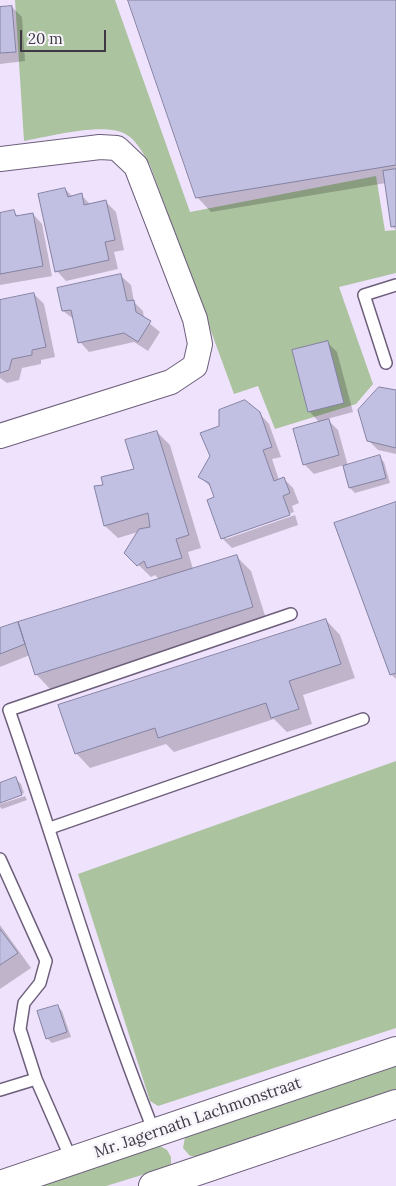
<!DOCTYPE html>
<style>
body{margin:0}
#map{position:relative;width:396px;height:1186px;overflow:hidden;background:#efe2fc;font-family:Lora,serif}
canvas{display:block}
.scale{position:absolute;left:20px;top:30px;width:86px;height:22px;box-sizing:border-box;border:2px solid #3e3845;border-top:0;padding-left:6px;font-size:15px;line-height:18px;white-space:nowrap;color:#3e3845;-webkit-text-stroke:4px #f7f4fa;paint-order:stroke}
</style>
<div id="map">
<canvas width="396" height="1186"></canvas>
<div class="scale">20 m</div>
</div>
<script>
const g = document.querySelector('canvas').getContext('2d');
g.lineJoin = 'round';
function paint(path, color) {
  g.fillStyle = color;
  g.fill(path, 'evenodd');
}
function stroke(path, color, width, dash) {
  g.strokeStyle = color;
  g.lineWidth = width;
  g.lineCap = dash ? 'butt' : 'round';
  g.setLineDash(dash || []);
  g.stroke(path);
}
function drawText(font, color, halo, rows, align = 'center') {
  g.font = font + ' Lora,serif';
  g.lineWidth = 5;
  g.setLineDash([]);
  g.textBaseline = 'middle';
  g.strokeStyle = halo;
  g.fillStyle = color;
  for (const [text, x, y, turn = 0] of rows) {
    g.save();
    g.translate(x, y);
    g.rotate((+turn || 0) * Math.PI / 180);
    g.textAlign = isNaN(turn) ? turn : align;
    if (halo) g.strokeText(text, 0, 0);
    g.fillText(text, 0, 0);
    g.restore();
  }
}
paint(new Path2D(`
 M15,0H115L190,212L376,176L385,231L396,230V273L339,287L373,384L356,404L275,429L258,386L234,394L150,165C144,155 137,141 127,135C105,121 49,137 24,141Z
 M396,761V1028L158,1106L150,1101L78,874Z
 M396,1066V1089L199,1156H190L183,1148L185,1137L189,1134Z
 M160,1146L167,1150L171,1157V1164L168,1167L106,1186H38Z`), '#acc39f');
paint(new Path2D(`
 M130,0H396V230L392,226L386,183L211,212L197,197Z
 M12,7L22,17L25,61L0,64V8Z
 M65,189L73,197L81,195L91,205L106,202L116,212L124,250L114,252L118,269L66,281L57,271Z
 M14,212L19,217L33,214L42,224L52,276L0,285V214Z
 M121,276L131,285L134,302L143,311L144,319L160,332L148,351L134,342L89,352L80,342L75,320L63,311Z
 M34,294L44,304L55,357L41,360V364L22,368L19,380L7,383L0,378V301Z
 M327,342L337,352L353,412L327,419L338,430L348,466L379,457L384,462L390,483L355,493L350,488L344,465L314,474L304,464L320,423L309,411Z
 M396,391V454L378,450L368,440Z
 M259,413L269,424L281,457L272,459L279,480L284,479L293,488L299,503L292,506L294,512L226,536V539L295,515L298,525L232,548L222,538L212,488L200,477Z
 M157,432L170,445L201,548L188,552L193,569L236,556L251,571L267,622L50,689L36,674L30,655L0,667V630L160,580L155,575L151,577L125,552L138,532L118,538L105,526L104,486L135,470Z
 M396,503V679L391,674Z
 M326,620L340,635L355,678L303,695L312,724L287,732L274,719L174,752L166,744L90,768L76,753Z
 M16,779L21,784L24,793L0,802V784Z
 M25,796L27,800L2,809L0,807V804Z
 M0,925L31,968L0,989Z
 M57,1006L62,1011L71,1037L52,1043L47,1038Z`), '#0003');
const building = new Path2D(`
 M128,0H396V165L196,198Z
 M12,6L16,52L0,53V7Z
 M396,169V226L391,227L383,171Z
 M65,188L68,197L82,193L84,205L106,200L115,240L105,242L109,260L55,272L38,194Z
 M14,210L16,216L33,213L43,266L0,274V213Z
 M121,274L127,301L134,300L136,312L151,321L138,342L124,333L78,343L71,310L62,311L57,288Z
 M34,293L46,347L32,350V355L12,359L9,370L0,373V300Z
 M328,341L344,403L308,412L292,350Z
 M379,387L396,390V448L367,441L358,410Z
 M245,400L260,412L272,447L263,450L274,481L284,477L290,493L283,496L290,515L221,539L207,500L214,497L209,483L198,477L210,456L200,433L219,426V410Z
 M329,419L339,455L303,465L293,429Z
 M157,431L189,535L176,539L182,558L147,568L144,561L137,566L124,553L139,529L150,527L148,513L104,526L94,486L103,485L101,477L134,469L125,440Z
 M380,455L386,478L349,488L343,466Z
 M396,502V673L390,675L334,523Z
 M237,555L253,607L35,675L18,622Z
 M326,619L341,664L289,681L299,709L271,718L266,703L158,738L155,728L75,754L58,705Z
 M18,622L25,644L0,654V628Z
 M16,777L22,795L0,803V783Z
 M0,929L18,953L0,965Z
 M58,1005L67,1032L46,1039L37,1011Z`);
paint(building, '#c2c0e2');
stroke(building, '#8482a2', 1);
const service = new Path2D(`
 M386,363L364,295L396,285
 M50,828L363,719
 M0,859L46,961L40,983L24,1003L20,1029L36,1079L72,1161
 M0,1090L36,1079
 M155,1134C99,995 58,851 9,710L291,614`);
const minor = new Path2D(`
 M0,159L100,147L117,148L136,166L195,319L200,344L195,366L171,382L0,436`);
const secondary = new Path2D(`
 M0,1185L396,1051
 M153,1186L396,1104`);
stroke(service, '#6d5f7b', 14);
stroke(minor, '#6d5f7b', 26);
stroke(secondary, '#6d5f7b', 30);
stroke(service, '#fff', 11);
stroke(minor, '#fff', 24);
stroke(secondary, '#fff', 28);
drawText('16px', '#3e3845', '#f7f4fa', [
 ["Mr. Jagernath Lachmonstraat",198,1118,-19]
]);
</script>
